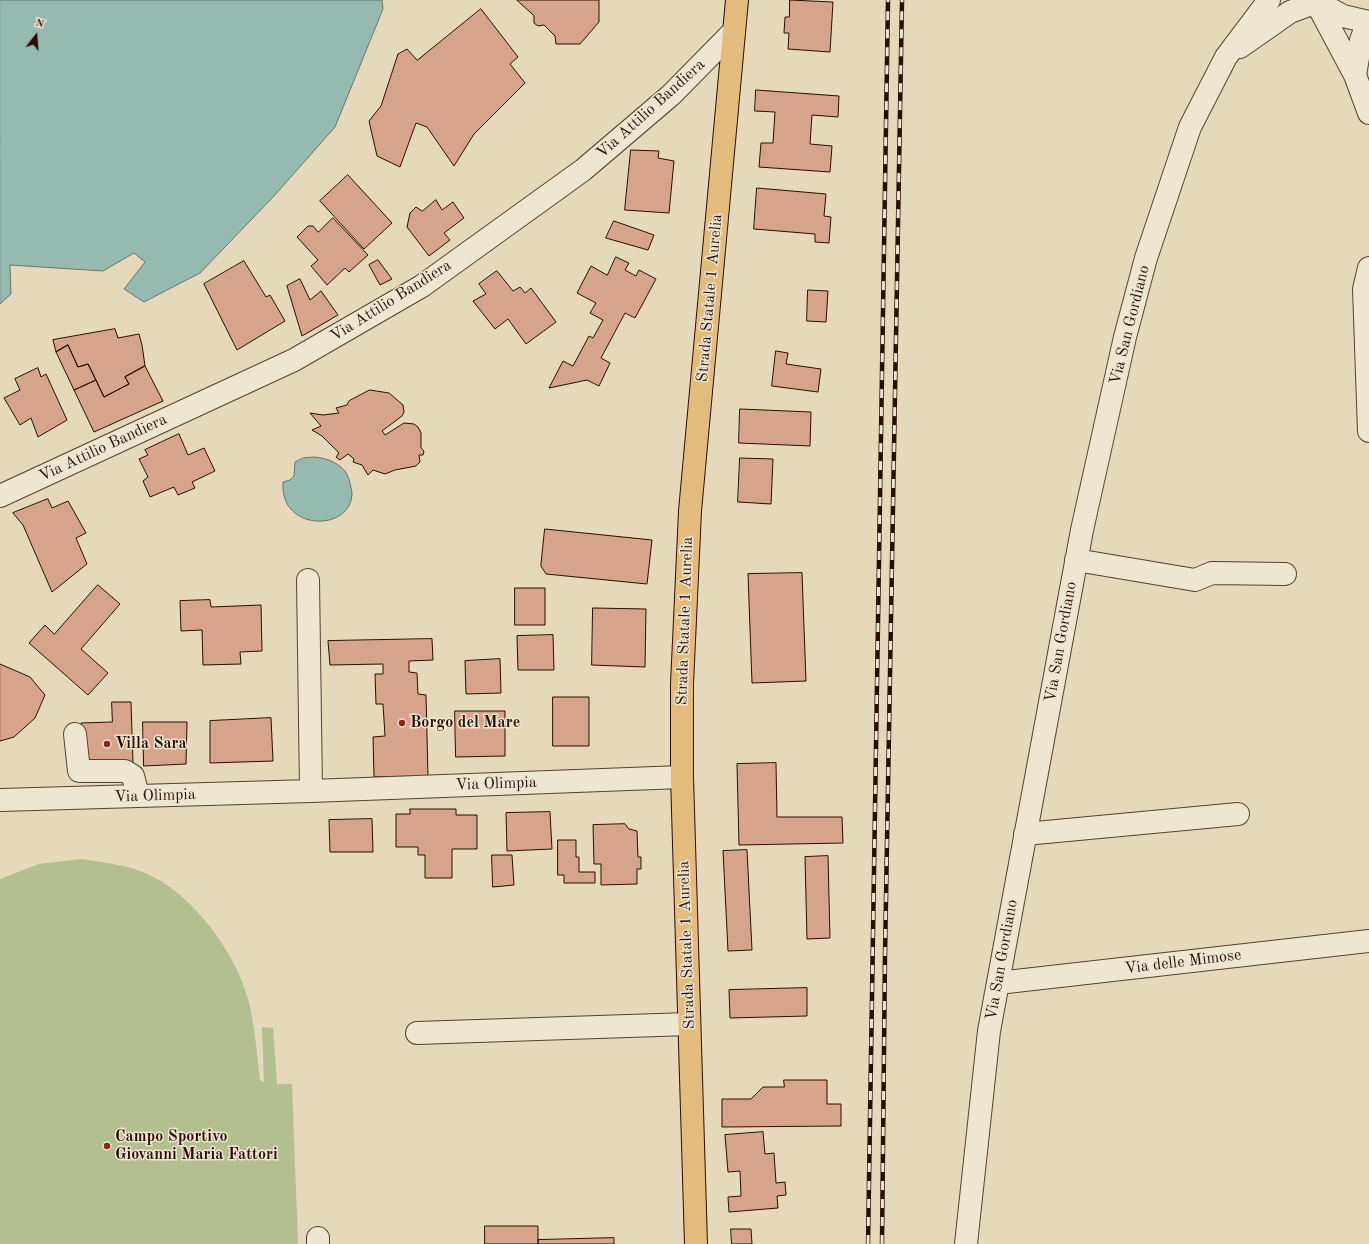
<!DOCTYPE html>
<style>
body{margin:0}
#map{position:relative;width:1369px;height:1244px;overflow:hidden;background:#e6d8ba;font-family:"Old Standard TT",serif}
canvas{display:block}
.north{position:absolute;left:16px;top:16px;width:40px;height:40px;-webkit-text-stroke:3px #efe6d2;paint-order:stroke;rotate:17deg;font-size:11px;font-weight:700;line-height:16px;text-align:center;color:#290e03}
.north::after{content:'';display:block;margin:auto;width:14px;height:18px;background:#290e03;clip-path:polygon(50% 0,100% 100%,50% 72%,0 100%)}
</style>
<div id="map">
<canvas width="1369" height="1244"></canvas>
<div class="north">N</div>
</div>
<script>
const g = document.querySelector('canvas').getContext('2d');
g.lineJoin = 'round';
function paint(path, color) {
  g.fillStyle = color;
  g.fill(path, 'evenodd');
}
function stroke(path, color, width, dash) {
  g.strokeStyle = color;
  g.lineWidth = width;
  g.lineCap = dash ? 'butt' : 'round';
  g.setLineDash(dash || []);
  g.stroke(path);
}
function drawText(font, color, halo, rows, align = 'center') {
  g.font = font + ' "Old Standard TT",serif';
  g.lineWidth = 3;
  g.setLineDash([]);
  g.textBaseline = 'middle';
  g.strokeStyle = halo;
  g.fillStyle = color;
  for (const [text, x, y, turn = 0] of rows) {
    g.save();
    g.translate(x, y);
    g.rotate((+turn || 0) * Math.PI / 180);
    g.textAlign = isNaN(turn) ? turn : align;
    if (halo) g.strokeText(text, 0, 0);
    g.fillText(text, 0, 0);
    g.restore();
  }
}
paint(new Path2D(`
 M81,859C101,862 121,864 140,871C190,889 236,952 249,1002C255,1028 257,1055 260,1080L264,1082L262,1027L273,1028L277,1084H292L298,1244H0V879L39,864Z`), '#b4bf90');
const water = new Path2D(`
 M0,0H382L383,9L335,127L274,196L200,273L144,302L124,289L145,262L134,253L103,271L10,265L11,294L0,304Z
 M315,457C328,458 345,465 349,479C350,484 352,490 352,494C351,532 279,532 283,482L290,480L294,476L295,462L303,458Z`);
paint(water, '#96bab0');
stroke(water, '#6a756b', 1);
const building = new Path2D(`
 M517,0H599V22L580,44H556L555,36L544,25L538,26L534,23V16Z
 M790,0L833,2L830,52L788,49L789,33H784L785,17H789Z
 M481,9L518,57L510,64L525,83L474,134L454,166L427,127L416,123L400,167L377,156L369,121L381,106L398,54L407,49L417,60Z
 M756,90L839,96L838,117L812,115L810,144L832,146L830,172L759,167L761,143H773L775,112L755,111Z
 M631,150L659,151L658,158L674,161L669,213L625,210Z
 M348,175L392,223L364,249L320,201Z
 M757,188L826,194L824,216L831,217L829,243L815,242V234L754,229Z
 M436,200L442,210L453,202L464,218L444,233L450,240L429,256L407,227L410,213L416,207L422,211Z
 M333,218L368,255L349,272L345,268L327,285L311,266L318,260L297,237L308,226H313L318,232Z
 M614,221L654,235L648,250L606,238Z
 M616,257L629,263L625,270L636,276L639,270L656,279L635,318L625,313L601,358L610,363L599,386L587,380L549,388L563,361L573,366L589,336L593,338L603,320L590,313L596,303L577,293L591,266L607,275Z
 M378,260L392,279L380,285L369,265Z
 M244,261L266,297L270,295L285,321L237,350L204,284Z
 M497,271L513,291L520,287L525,293L531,288L556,322L526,344L508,319L495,329L473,301L486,294L479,284Z
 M300,279L310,300L321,291L338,315L302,336L287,286Z
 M808,290L828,291L826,322L807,321Z
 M115,329L118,338L139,334L142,345L145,366L125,377L129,384L104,397L88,364L78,367L68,345L56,352L53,340Z
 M68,345L78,367L88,364L96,380L74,390L56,352Z
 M776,351L788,353L786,364L821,369L818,392L772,386Z
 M145,366L163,401L94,432L74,390L96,380L104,397L129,384L125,377Z
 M38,368L41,377L46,374L67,420L38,437L31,418L20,425L4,398L20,390L15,379Z
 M370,390L389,393L403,405L404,412L402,416L382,431L385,435L404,423L414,424L418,427L421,433V448L424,451L423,455H419L420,462L416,466L395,470L385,474L373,470L368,475L362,465L353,462L354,459L348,454L340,460L336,457L339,453L322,436L312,430L321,426L310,413L323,415L339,413L336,408L347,405L349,401Z
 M740,409L811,412L810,446L739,443Z
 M179,434L188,455L204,448L215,471L192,482L195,488L178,495L174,487L150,497L143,481L148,477L139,459L148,455L145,450Z
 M740,458L773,459L771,504L738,502Z
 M48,499L52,508L68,501L86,533L76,538L87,564L52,592L23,525L13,513Z
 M545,529L652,540L647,584L546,574L541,566Z
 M802,573L806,681L752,683L748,574Z
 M98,585L120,604L81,649L108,673L88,695L29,643L45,625L54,634Z
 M515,588H545V625H515Z
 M210,600L211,607L261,605L262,651L240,652L241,664L203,665L202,630L181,631L180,601Z
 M593,608L646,609L645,667L592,665Z
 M553,635L554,670H518L517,636Z
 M432,639L433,660L409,661V672L417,673L418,694L426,695L428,776L374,777L373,737L385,736L383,704H376L375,674H383V664L330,665L328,641Z
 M500,659L501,693L466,694L465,661Z
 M0,664L30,677L45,695L35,718L14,737L0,741Z
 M553,697H589V746H553Z
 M112,702H131L133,764L82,765L81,723L112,722Z
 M455,711H505V756L456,757Z
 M271,718L273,761L210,763V721Z
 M143,722H187L186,764L144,766Z
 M776,763L777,817H842L843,843L739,845L737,764Z
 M410,809H456V815H477V849H452V878H425V855H418V847H396V814H410Z
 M550,812L552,849L507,851L506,813Z
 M372,819L373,852H330L329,820Z
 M625,824L629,829L637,831L638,857H641V869H637V884L601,885V864H594L593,825Z
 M558,840H576V857H579V872H595V883H564V875H558Z
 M747,850L752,950L728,951L723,851Z
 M492,855H512L514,885L493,887Z
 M828,856L830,938L807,939L805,857Z
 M807,988V1016L730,1018L729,990Z
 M784,1080H827V1104H841V1126L722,1127V1099H751L763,1087H784Z
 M763,1132L765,1154L774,1153L776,1183L785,1182L786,1195L777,1196L778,1208L729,1212L728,1197L741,1196L740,1171L728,1172L725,1135Z
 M485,1226H538V1244H485Z
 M731,1229H751L752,1244H732Z
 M614,1238V1244H538V1240Z`);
paint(building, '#d6a38b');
stroke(building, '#290e03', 1);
const minor = new Path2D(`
 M1315,0L1355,75L1361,40L1368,22
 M1240,47L1290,12L1317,2L1343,16L1369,22
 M1355,75L1369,113
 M1369,268L1364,289L1369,431
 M0,496L294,360L422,286L583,170L671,95L734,31
 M1076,560L1195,580L1212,573L1285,574
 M308,580L311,791
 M75,734L79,771H125L133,776L138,796
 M0,800L311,791L682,777
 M1025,834L1238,814
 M998,983L1369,941
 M417,1033L689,1024
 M318,1238V1244
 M966,1244L989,1031L1082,530L1125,337L1146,258L1190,127L1226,57L1269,0`);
const major = new Path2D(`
 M696,1244L682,777V684L690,511L737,0`);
stroke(minor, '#584031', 24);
stroke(major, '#290e03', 24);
stroke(minor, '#efe6d2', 22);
stroke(major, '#e3bc7d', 22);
const rail = new Path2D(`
 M868,1244L888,0
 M882,1244L885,955L902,0`);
stroke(rail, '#290e03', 4.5);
stroke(rail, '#efe6d2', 3, [9]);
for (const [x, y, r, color] of [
 [402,723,4,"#8f2418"],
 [107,744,4,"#8f2418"],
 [107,1146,4,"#8f2418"]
]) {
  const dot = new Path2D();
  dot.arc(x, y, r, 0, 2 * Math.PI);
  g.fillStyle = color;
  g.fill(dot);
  stroke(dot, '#efe6d2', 1.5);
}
drawText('16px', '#290e03', '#efe6d2', [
 ["Via Attilio Bandiera",651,109,-42],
 ["Strada Statale 1 Aurelia",710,298,-85],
 ["Via Attilio Bandiera",391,301,-32],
 ["Via San Gordiano",1130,325,-76],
 ["Via Attilio Bandiera",103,448,-25],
 ["Strada Statale 1 Aurelia",685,621,-88],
 ["Via San Gordiano",1061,642,-80],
 ["Via Olimpia",496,784,-2],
 ["Via Olimpia",155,796,-2],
 ["Strada Statale 1 Aurelia",687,945,-92],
 ["Via San Gordiano",1002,960,-80],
 ["Via delle Mimose",1183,962,-7]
]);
drawText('bold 16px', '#290e03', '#efe6d2', [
 ["Borgo del Mare",410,723],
 ["Villa Sara",115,744],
 ["Campo Sportivo",115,1137],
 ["Giovanni Maria Fattori",115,1155]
], 'left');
</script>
